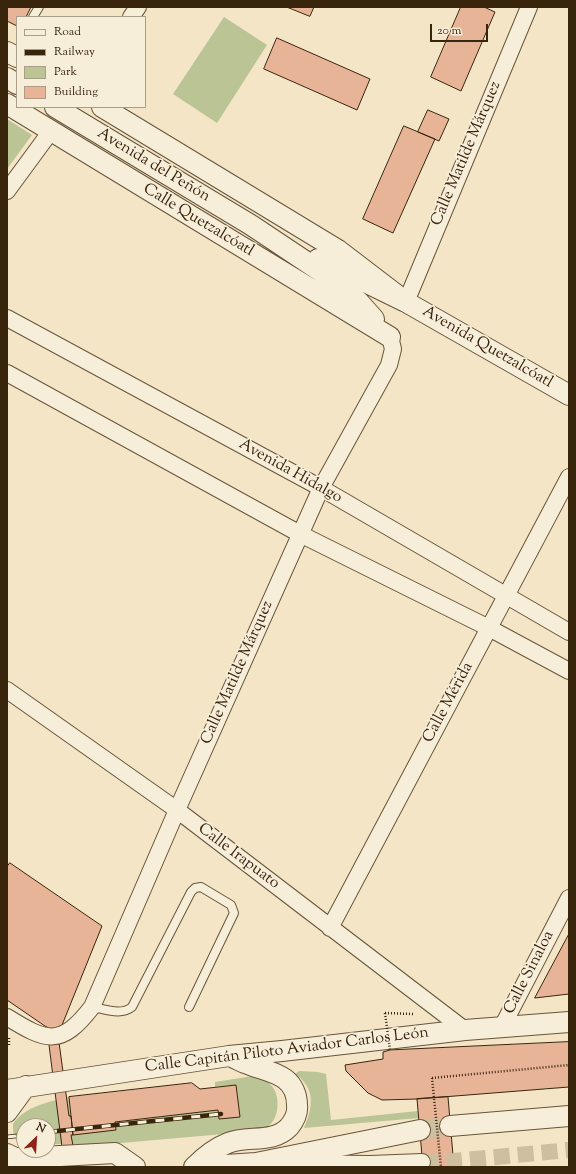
<!DOCTYPE html>
<meta charset="utf-8">
<style>
body{margin:0}
#map{position:relative;width:576px;height:1174px;overflow:hidden;background:#f3e5c6;font-family:"Sorts Mill Goudy",serif}
canvas{display:block}
.frame{position:absolute;inset:0;border:8px solid #39250c;pointer-events:none}
.legend{position:absolute;left:16px;top:16px;width:130px;height:92px;box-sizing:border-box;background:#f7eeda;border:1px solid #ab9e88;margin:0;padding:5px 7px;list-style:none;font-size:12px;color:#39250c}
.legend li{display:flex;align-items:center;gap:8px;height:20px}
.legend b{width:20px;border:1px solid #ab9e88}
.north{position:absolute;left:16px;top:1118px;width:40px;height:40px;box-sizing:border-box;background:#f7eeda;border:1px solid #ab9e88;border-radius:50%;rotate:25deg;font-size:11px;font-weight:700;line-height:16px;text-align:center;color:#39250c}
.north::after{content:'';display:block;margin:auto;width:14px;height:18px;background:#8f2418;clip-path:polygon(50% 0,100% 100%,50% 72%,0 100%)}
.scale{position:absolute;left:430px;top:24px;width:58px;height:18px;box-sizing:border-box;border:2px solid #39250c;border-top:0;padding-left:5px;font-size:12px;line-height:14px;white-space:nowrap;color:#39250c;-webkit-text-stroke:3px #f7eeda;paint-order:stroke}
</style>
<div id="map">
<canvas width="576" height="1174"></canvas>
<div class="frame"></div>
<ul class="legend">
<li><b style="height:5px;background:#f7eeda"></b>Road</li>
<li><b style="height:5px;background:#39250c"></b>Railway</li>
<li><b style="height:11px;background:#bbc494"></b>Park</li>
<li><b style="height:11px;background:#e8b498"></b>Building</li>
</ul>
<div class="north">N</div>
<div class="scale">20 m</div>
</div>
<script>
const g = document.querySelector('canvas').getContext('2d');
g.lineJoin = 'round';
function paint(path, color) {
  g.fillStyle = color;
  g.fill(path, 'evenodd');
}
function stroke(path, color, width, dash) {
  g.strokeStyle = color;
  g.lineWidth = width;
  g.lineCap = dash ? 'butt' : 'round';
  g.setLineDash(dash || []);
  g.stroke(path);
}
function drawText(font, color, halo, rows, align = 'center') {
  g.font = font + ' "Sorts Mill Goudy",serif';
  g.lineWidth = 3.5;
  g.setLineDash([]);
  g.textBaseline = 'middle';
  g.strokeStyle = halo;
  g.fillStyle = color;
  for (const [text, x, y, turn = 0] of rows) {
    g.save();
    g.translate(x, y);
    g.rotate((+turn || 0) * Math.PI / 180);
    g.textAlign = isNaN(turn) ? turn : align;
    if (halo) g.strokeText(text, 0, 0);
    g.fillText(text, 0, 0);
    g.restore();
  }
}
paint(new Path2D(`
 M224,17L267,45L217,123L173,94Z
 M7,119L32,135L7,169Z
 M299,1071L318,1072L326,1074L331,1120L418,1111L419,1118L304,1128C313,1107 316,1088 295,1074Z
 M253,1076C259,1078 265,1080 270,1084C281,1094 280,1119 267,1127C265,1129 261,1130 258,1131L98,1145L48,1144V1126H24V1143C13,1142 13,1133 13,1124C25,1106 49,1102 69,1097L73,1134L116,1130L115,1122L218,1110L219,1119L240,1117L236,1085L215,1087V1082Z`), '#bbc494');
const building = new Path2D(`
 M7,7H31L26,17H17V26L7,21Z
 M287,7H314L310,16Z
 M461,7H484L495,12L461,91L431,77Z
 M277,38L370,79L357,110L264,69Z
 M428,110L449,119L439,141L418,132Z
 M404,126L435,139L393,233L363,219Z
 M10,863L102,926L58,1035L7,1000V867Z
 M569,934V994L535,998Z
 M47,1027L58,1035L69,1116H71L72,1125L73,1135H71L77,1167H65Z
 M569,1042V1087L417,1099L382,1100L368,1093L346,1071L345,1065L383,1059V1052L390,1050Z
 M192,1083L200,1089L236,1085L240,1117L219,1119L218,1110L115,1122L116,1130L73,1135L69,1097Z
 M448,1097L454,1167H423L417,1099Z`);
paint(building, '#e8b498');
stroke(building, '#39250c', 1);
stroke(new Path2D(`
 M422,1162L454,1161L569,1150`), '#cebfa1', 16, [16, 8]);
stroke(new Path2D(`
 M420,1130L450,1126`), '#cebfa1', 20, [20, 10]);
const service = new Path2D(`
 M33,17L39,7
 M92,1007C105,1009 121,1016 132,1007L191,892L195,888L201,887L231,905L234,913L189,1007`);
const minor = new Path2D(`
 M131,17L138,7
 M7,191L51,131
 M406,302L529,7
 M7,318L321,488L569,632
 M7,373L300,534L489,628L569,671
 M7,690L177,810L465,1030
 M330,928L569,477
 M7,1017C47,1042 61,1047 92,1007L177,810L321,488L389,365L393,349L390,337
 M502,1027L569,898
 M281,1163L370,1164L422,1162`);
const tertiary = new Path2D(`
 M7,52L17,57
 M7,78L17,84
 M7,104L390,337
 M55,107L251,225L323,273L358,301L374,319
 M102,107L338,250L406,302
 M318,259L406,302L569,395
 M7,1090L229,1056L282,1051L465,1030L569,1022
 M7,1112L26,1086
 M450,1126L569,1116
 M7,1154L15,1158H23L115,1153L135,1167
 M194,1167C204,1157 215,1148 228,1143C248,1135 273,1144 289,1127C294,1121 298,1113 297,1105C297,1095 293,1085 285,1079C274,1071 260,1069 248,1064C243,1063 239,1060 234,1058
 M195,1167L256,1163L420,1130`);
stroke(service, '#68553a', 10);
stroke(minor, '#68553a', 18);
stroke(tertiary, '#68553a', 22);
stroke(new Path2D(`
 M385,1013L413,1014V1012
 M9,1038V1045
 M432,1078L569,1065`), '#39250c', 2.5, [1, 2]);
stroke(service, '#f7eeda', 8);
stroke(minor, '#f7eeda', 16);
stroke(tertiary, '#f7eeda', 20);
const rail = new Path2D(`
 M48,1132L221,1114
 M7,1137L24,1135`);
stroke(rail, '#39250c', 4.5);
stroke(rail, '#f7eeda', 3, [9]);
stroke(new Path2D(`
 M385,1013L390,1050
 M432,1078L441,1167`), '#39250c', 2.5, [1, 2]);
drawText('16px', '#39250c', '#f7eeda', [
 ["Calle Matilde Márquez",467,154,-67],
 ["Avenida del Peñón",153,166,31],
 ["Calle Quetzalcóatl",198,221,31],
 ["Avenida Quetzalcóatl",487,348,30],
 ["Avenida Hidalgo",290,472,29],
 ["Calle Matilde Márquez",238,673,-66],
 ["Calle Mérida",449,703,-62],
 ["Calle Irapuato",238,857,37],
 ["Calle Sinaloa",530,973,-63],
 ["Calle Capitán Piloto Aviador Carlos León",287,1051,-7]
]);
</script>
